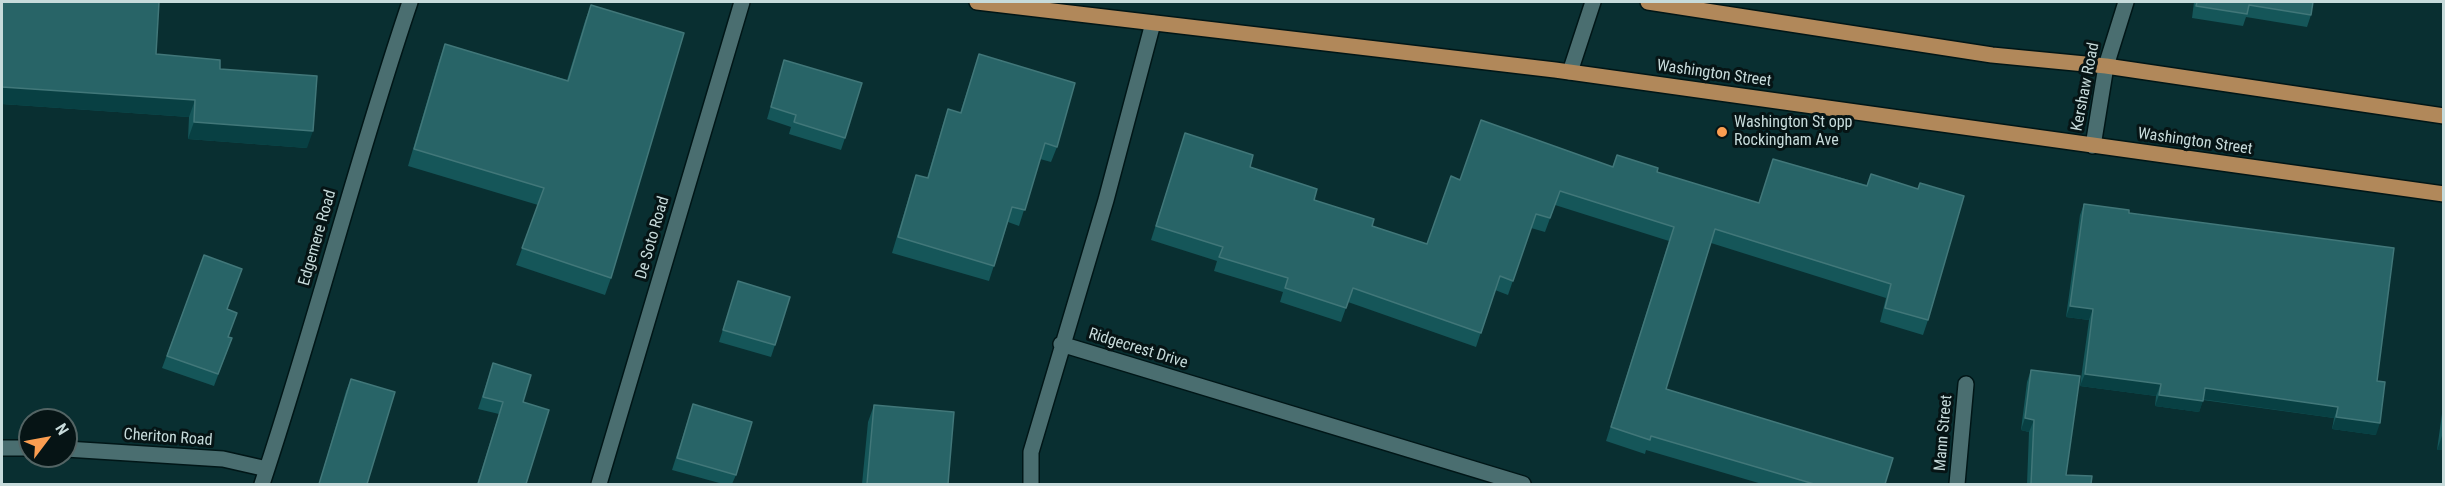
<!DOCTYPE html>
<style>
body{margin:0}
#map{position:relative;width:2445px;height:486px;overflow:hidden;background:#092f31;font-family:"Roboto Condensed",sans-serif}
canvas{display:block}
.frame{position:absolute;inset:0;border:3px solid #c7dbdb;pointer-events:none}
.north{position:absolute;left:18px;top:408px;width:60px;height:60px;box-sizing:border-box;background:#061415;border:2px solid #536464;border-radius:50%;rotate:58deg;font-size:16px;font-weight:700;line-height:24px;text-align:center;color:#c7dbdb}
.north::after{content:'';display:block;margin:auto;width:21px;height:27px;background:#fb9e51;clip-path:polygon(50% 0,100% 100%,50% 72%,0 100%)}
</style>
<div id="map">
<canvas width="2445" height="486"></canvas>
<div class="frame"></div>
<div class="north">N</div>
</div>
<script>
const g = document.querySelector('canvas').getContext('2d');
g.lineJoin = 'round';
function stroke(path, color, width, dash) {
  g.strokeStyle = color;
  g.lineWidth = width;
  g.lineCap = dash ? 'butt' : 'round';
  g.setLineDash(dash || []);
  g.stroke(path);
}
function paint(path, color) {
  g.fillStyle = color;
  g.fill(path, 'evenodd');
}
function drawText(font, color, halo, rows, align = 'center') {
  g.font = font + ' "Roboto Condensed",sans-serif';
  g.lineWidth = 6;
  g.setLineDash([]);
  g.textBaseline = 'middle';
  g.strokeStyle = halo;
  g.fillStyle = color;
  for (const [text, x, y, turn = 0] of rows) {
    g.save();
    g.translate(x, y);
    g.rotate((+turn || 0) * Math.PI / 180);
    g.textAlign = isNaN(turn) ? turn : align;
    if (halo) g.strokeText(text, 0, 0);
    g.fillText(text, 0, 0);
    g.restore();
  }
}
const minor = new Path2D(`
 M1570,72L1593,2
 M2093,146L2106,66L2126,2
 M1061,344L1523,484
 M2,448H30
 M66,449L223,459L267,469
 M262,484C315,325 356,161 410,2
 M599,484L742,2
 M1031,484V452L1106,200L1153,23
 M1957,484L1966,384`);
const primary = new Path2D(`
 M977,2L1555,70L2444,194
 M1648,2L1992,55L2106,66L2444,116`);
stroke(minor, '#001617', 18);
stroke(primary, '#001617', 18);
stroke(minor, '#4a6e70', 15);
stroke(primary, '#b1885a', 15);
paint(new Path2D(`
 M2,2L156,54L220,69L307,148L188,139L189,117L2,104Z
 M2194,2H2313L2311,15L2307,27L2246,17L2243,26L2192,18Z
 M591,5L611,278L605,295L516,265L538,205L408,166L439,61L445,44L567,80L585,21Z
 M979,54L1057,147L1051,162L1040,159L1019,226L1008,222L989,281L892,253L911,190L916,175L927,178L943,124L948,109L960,113Z
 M784,60L845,138L841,150L789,134L791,127L767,119Z
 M1185,133L1314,200L1372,226L1427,244L1612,167L1617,155L1657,172L1759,203L1773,159L1867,185L1871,174L1928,320L1923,335L1880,322L1886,298L1711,243L1666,389L1885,484H1762L1646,450L1645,454L1606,441L1669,241L1555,205L1545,232L1531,228L1508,295L1495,290L1476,347L1348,302L1341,322L1280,302L1283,292L1214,271L1217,261L1151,240Z
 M2084,204L2129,213L2377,381L2376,435L2332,429L2334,418L2203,400L2199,412L2155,406L2156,396L2080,386L2089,320L2066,317L2080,215Z
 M204,255L227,309L228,337L232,338L214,386L162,368Z
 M738,281L775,345L771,357L719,342Z
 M493,363L523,402L526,484H477L499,414L478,409Z
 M2031,370L2066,475L2091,484H2027L2029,432L2021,430L2027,382Z
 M351,379L367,484H319L346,391Z
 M2444,399V450H2437Z
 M693,404L736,475L732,484H723L672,470Z
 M874,405L948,484H862L868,422Z`), '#155659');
paint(new Path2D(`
 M2,87L195,100L189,117L2,104Z
 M194,122L313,131L307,148L188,139Z
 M2070,306L2093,309L2089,320L2066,317Z
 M2085,374L2161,384L2156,396L2080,386Z
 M2205,388L2338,407L2334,418L2201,399Z
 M2159,395L2203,401L2199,412L2155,406Z
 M2336,417L2380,423L2376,435L2332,429Z
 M2025,418L2034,420L2029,432L2021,430Z
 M2443,433L2444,450H2437Z`), '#084043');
const building = new Path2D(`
 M2,2H159L156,54L220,60V69L317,76L313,131L194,122L195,100L2,87Z
 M2197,2H2313L2311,15L2249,5L2247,14L2196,6Z
 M591,5L684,33L611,278L522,248L544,188L414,149L445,44L568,81Z
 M979,54L1075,83L1057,147L1045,143L1025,210L1012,207L994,266L898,237L916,175L928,178L948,109L961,113Z
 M784,60L862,83L845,138L794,122L796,115L771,107Z
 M1481,120L1613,167L1617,155L1658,168L1657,172L1759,203L1773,159L1867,186L1871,174L1918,189L1920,183L1964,196L1928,320L1885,308L1891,284L1715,229L1666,389L1893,458L1885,484H1814L1651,436L1650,440L1611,427L1674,227L1560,191L1550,218L1536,214L1513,281L1500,276L1481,333L1353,288L1346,308L1285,288L1288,278L1219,257L1223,247L1156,226L1185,133L1253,155L1250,167L1317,189L1314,200L1374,219L1372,226L1427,244L1451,176L1460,180Z
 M2084,204L2129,210V213L2394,248L2377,381L2385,382L2380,423L2336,417L2338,407L2205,388L2203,401L2159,395L2161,384L2085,374L2093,309L2070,306Z
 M204,255L242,269L227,309L237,313L228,337L232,338L218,374L167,356Z
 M738,281L790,297L775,345L723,330Z
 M493,363L531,375L523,402L549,410L526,484H478L503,402L483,397Z
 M2031,370L2080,376L2066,475L2092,476L2091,484H2031L2034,420L2025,418Z
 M351,379L395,392L367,484H319Z
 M693,404L752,422L736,475L677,458Z
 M874,405L954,412L948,484H867Z`);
paint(building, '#286467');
stroke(building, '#417779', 1.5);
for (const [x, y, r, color] of [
 [1722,132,6,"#fb9e51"]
]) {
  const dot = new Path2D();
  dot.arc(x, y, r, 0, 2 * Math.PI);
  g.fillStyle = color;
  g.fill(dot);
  stroke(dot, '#061415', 2);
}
drawText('16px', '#c7dbdb', '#061415', [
 ["Washington Street",1714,74,8],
 ["Kershaw Road",2086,87,-79],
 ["Washington Street",2195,142,8],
 ["Edgemere Road",318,238,-74],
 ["De Soto Road",653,238,-74],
 ["Ridgecrest Drive",1138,349,17],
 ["Mann Street",1944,433,-85],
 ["Cheriton Road",168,438,4]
]);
drawText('16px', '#c7dbdb', '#061415', [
 ["Washington St opp",1734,123],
 ["Rockingham Ave",1734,141]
], 'left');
</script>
